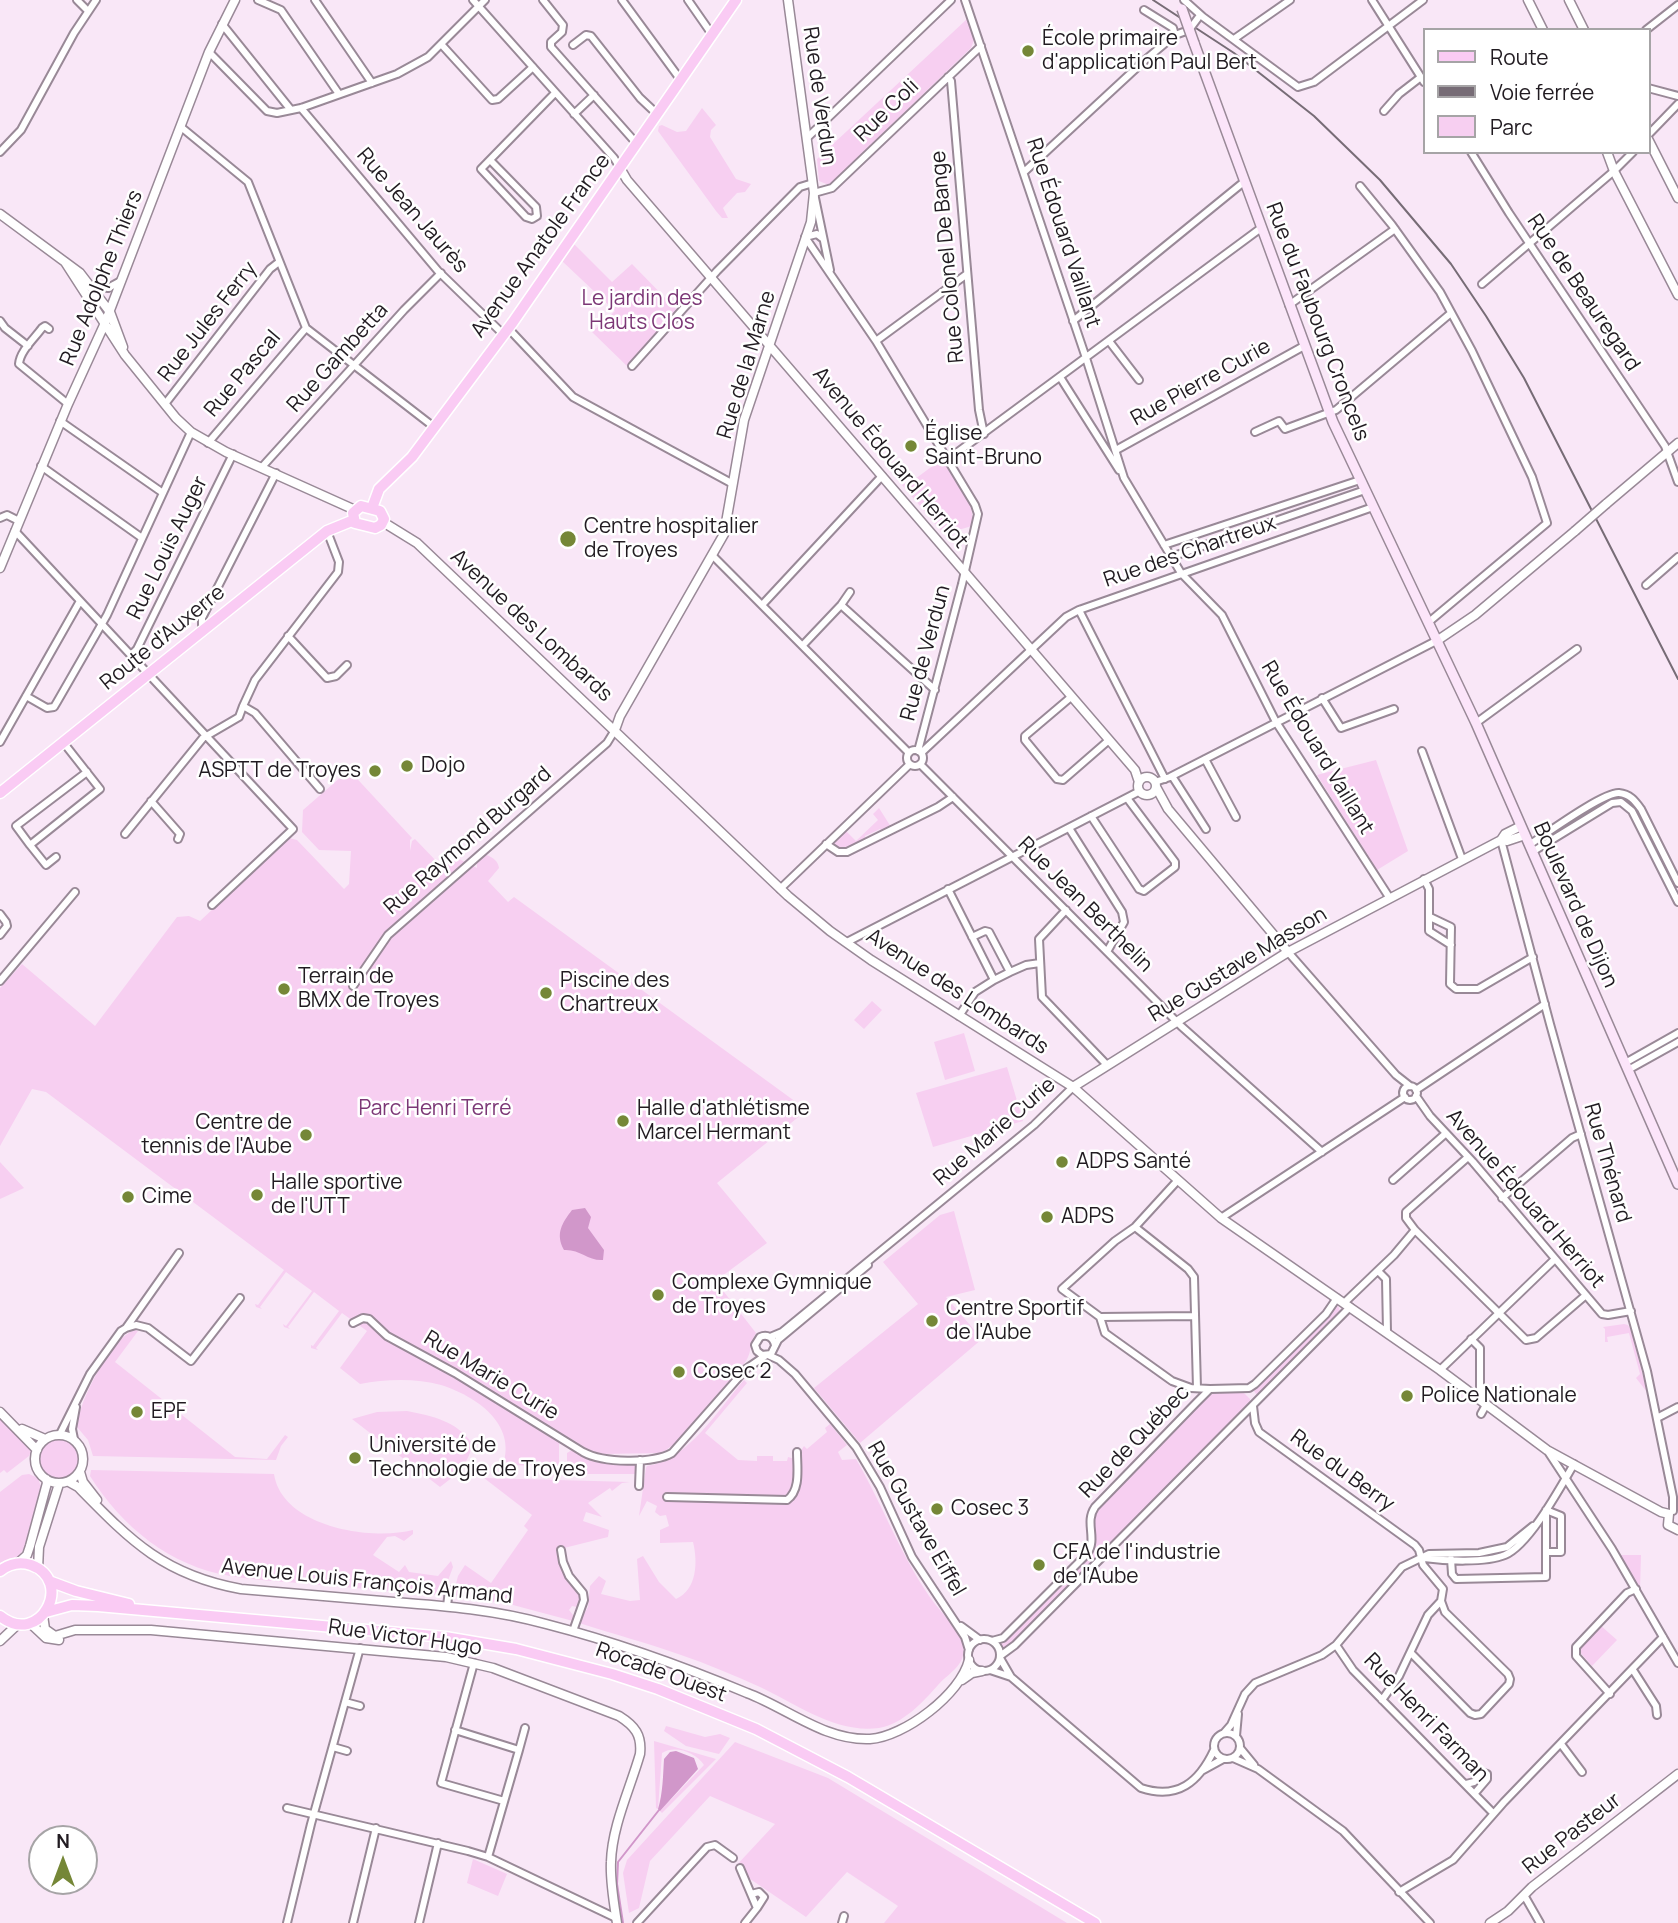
<!DOCTYPE html>
<meta charset="utf-8">
<style>
body{margin:0}
#map{position:relative;width:1678px;height:1923px;overflow:hidden;background:#f9e7f7;font-family:Manrope,sans-serif}
canvas{display:block}
.legend{position:absolute;left:1423px;top:28px;width:228px;height:126px;box-sizing:border-box;background:#fff;border:2px solid #a6a4a6;margin:0;padding:9px 12px;list-style:none;font-size:21px;color:#211b21}
.legend li{display:flex;align-items:center;gap:14px;height:35px}
.legend b{width:35px;border:2px solid #a6a4a6}
.north{position:absolute;left:28px;top:1825px;width:70px;height:70px;box-sizing:border-box;background:#fff;border:2px solid #a6a4a6;border-radius:50%;rotate:0deg;font-size:19px;font-weight:700;line-height:28px;text-align:center;color:#211b21}
.north::after{content:'';display:block;margin:auto;width:24px;height:32px;background:#758737;clip-path:polygon(50% 0,100% 100%,50% 72%,0 100%)}
</style>
<div id="map">
<canvas width="1678" height="1923"></canvas>
<ul class="legend">
<li><b style="height:9px;background:#facbf4"></b>Route</li>
<li><b style="height:9px;background:#776c76"></b>Voie ferrée</li>
<li><b style="height:19px;background:#f7cff1"></b>Parc</li>
</ul>
<div class="north">N</div>
</div>
<script>
const g = document.querySelector('canvas').getContext('2d');
g.lineJoin = 'round';
function paint(path, color) {
  g.fillStyle = color;
  g.fill(path, 'evenodd');
}
function stroke(path, color, width, dash) {
  g.strokeStyle = color;
  g.lineWidth = width;
  g.lineCap = dash ? 'butt' : 'round';
  g.setLineDash(dash || []);
  g.stroke(path);
}
function drawText(font, color, halo, rows, align = 'center') {
  g.font = font + ' Manrope,sans-serif';
  g.lineWidth = 5;
  g.setLineDash([]);
  g.textBaseline = 'middle';
  g.strokeStyle = halo;
  g.fillStyle = color;
  for (const [text, x, y, turn = 0] of rows) {
    g.save();
    g.translate(x, y);
    g.rotate((+turn || 0) * Math.PI / 180);
    g.textAlign = isNaN(turn) ? turn : align;
    if (halo) g.strokeText(text, 0, 0);
    g.fillText(text, 0, 0);
    g.restore();
  }
}
paint(new Path2D(`
 M967,19L974,40L971,48L829,185L819,181L817,159Z
 M702,108L716,125L711,130L710,137L736,179L751,184L745,192L737,193L723,208L728,218H722L716,211L658,131L659,126L662,125L677,132L686,131Z
 M574,244L612,282L632,264L676,309L630,369L592,332L615,311L562,261Z
 M942,459C953,478 977,503 972,526L944,534L902,485L915,479Z
 M1376,760L1408,851L1377,870L1317,775Z
 M349,770L412,838L410,840V851L412,841L415,839L440,865L459,859L477,868V863L486,855C493,857 498,861 499,868L488,881L508,902L514,897L807,1110L717,1183L767,1243L718,1279L717,1283L756,1333C750,1342 752,1351 746,1361L677,1442L662,1453L601,1454L589,1450L568,1437L559,1443V1466L503,1465C517,1424 476,1396 441,1385C416,1378 386,1379 360,1384L340,1368L367,1331L342,1313L316,1348L318,1350L311,1348V1345L313,1346L339,1311L314,1292L288,1327L290,1329L284,1327L283,1324L286,1326L312,1291L286,1272L260,1307L262,1309L256,1307L255,1304L258,1305L284,1270L46,1092L32,1089L0,1146V988L22,964L95,1026L177,917L189,916L200,921L289,838L297,840L344,889L349,884L351,851L319,850L302,832L303,810Z
 M879,808L891,827L882,832L880,829L865,836L866,841L839,850L832,845L846,831L856,841L878,820L873,814Z
 M872,1001L882,1010L864,1029L854,1020Z
 M964,1033L975,1071L945,1080L934,1042Z
 M1007,1067L1023,1121L933,1147L916,1093Z
 M0,1162L24,1188L0,1199Z
 M954,1211L975,1290L946,1297L982,1339L860,1443L814,1388L918,1304L883,1262L940,1215Z
 M1338,1306L1341,1313L1261,1393L1256,1394L1254,1391L1255,1387Z
 M1624,1324L1628,1325L1631,1330L1647,1392L1636,1378L1640,1374L1629,1333L1607,1337L1608,1342H1605V1329L1603,1327Z
 M135,1330L138,1331L115,1362L235,1457L267,1459L285,1435L288,1437L281,1446L276,1460L93,1456L88,1440L77,1427C78,1403 112,1336 135,1330Z
 M744,1380L747,1383L705,1433L738,1460L757,1461V1456H773V1461H787L788,1457L795,1459L804,1446L807,1449L827,1432L825,1428L830,1424L847,1445L838,1452L842,1460L856,1459C884,1507 902,1560 935,1604C942,1613 961,1633 963,1643C967,1665 951,1671 938,1685C923,1702 903,1724 879,1728C837,1734 796,1704 760,1687C734,1675 707,1664 681,1655C648,1643 613,1634 579,1623L588,1607L590,1586L599,1576L606,1581L601,1594L630,1601L640,1600L637,1559L643,1556L659,1582L676,1599C697,1590 698,1562 693,1542L660,1543V1530L669,1526L666,1515L660,1516L655,1512L657,1506L647,1501L639,1516L646,1468L647,1466C688,1460 718,1410 744,1380Z
 M1215,1393H1244L1250,1399V1405L1014,1643L1002,1650L998,1643L1093,1550C1098,1537 1091,1525 1093,1512L1206,1397Z
 M407,1411C433,1416 456,1421 472,1443C470,1463 456,1475 440,1487L352,1419L377,1412Z
 M0,1419L31,1451L29,1456L7,1473L4,1470L0,1473Z
 M39 1459a20 20 0 1 1 40 0a20 20 0 1 1-40 0Z
 M572,1450L596,1461L634,1463L637,1466L635,1474H577V1468L569,1466L567,1462V1453Z
 M91,1470L274,1474C282,1527 371,1541 413,1530V1534L404,1541L395,1536L387,1537L373,1555L399,1572L405,1565L409,1572L438,1576L451,1561L453,1567L443,1594L433,1595C389,1591 344,1587 299,1583C276,1581 253,1580 230,1576C170,1566 122,1527 90,1476Z
 M29,1474L38,1478L41,1487L24,1548L19,1556L0,1563V1492L22,1475Z
 M484,1478L630,1482L622,1483L612,1491L610,1488L588,1503L602,1517L586,1512L583,1521L609,1530L608,1537L556,1550L564,1572L581,1596L577,1607L572,1606L569,1610L573,1615V1621L513,1605L453,1595L458,1576L465,1565L491,1583L528,1530L524,1526L532,1515Z
 M1620,1555H1641L1640,1590Z
 M1600,1625L1617,1640L1592,1666L1579,1651V1647Z
 M666,1726L705,1737L720,1734L730,1738L719,1754L686,1746L664,1731Z
 M654,1741L716,1759L662,1813L660,1811L704,1765C695,1752 675,1745 662,1753L658,1809L656,1808Z
 M735,1742L828,1778L1067,1923H884L898,1906L847,1872L806,1917L734,1868L775,1824L710,1796L650,1861L639,1908L629,1913L623,1873L627,1860Z
 M473,1859L507,1874L498,1896L467,1883Z`), '#f7cff1');
paint(new Path2D(`
 M585,1208L591,1217L588,1228L604,1250L603,1260C588,1261 580,1249 564,1250C555,1234 562,1223 572,1210Z
 M676,1751L694,1758L698,1769L660,1811L658,1809C663,1793 663,1775 664,1759L670,1752Z`), '#d197ca');
stroke(new Path2D(`
 M623,1923L617,1884L618,1862L659,1810`), '#d197ca', 2);
const minor = new Path2D(`
 M77,0L88,11
 M258,0L281,10L339,94
 M315,0L372,83
 M473,0L614,158L620,168
 M543,0L563,25L562,32L551,42V47L637,144
 M622,0L680,79
 M688,0L711,33
 M965,0L1086,358L1124,478L1181,573L1222,615L1276,722L1389,897
 M1184,0L1203,17L1298,87L1314,82L1423,0
 M1372,0L1424,82
 M1144,10L1173,28L1175,35
 M222,24L291,110
 M1646,30L1678,5
 M1234,39L1290,0
 M441,44L492,100L498,99L533,67
 M573,45L586,35L591,36L640,98L657,114
 M209,52L267,111L277,113L301,108L397,74L428,57L485,0
 M948,77L951,81L979,410L984,434
 M1648,88L1678,96
 M301,108L438,271L502,333
 M1384,111L1399,94L1421,77
 M574,114L594,95
 M181,127L248,182L306,328L434,427
 M1648,135L1678,104
 M808,137L951,0
 M0,152L21,130L74,33L96,0
 M1471,152L1509,213L1665,446L1678,482
 M490,160L536,207L537,216L532,219L526,217L481,169L555,93
 M1024,172L1145,60L1175,35L1189,30
 M1360,186L1392,225L1440,292L1472,351L1532,477L1547,523L1430,621
 M822,238L817,234L805,237L876,341L975,505L978,514L962,584L918,751
 M830,270L814,193L832,188L981,46
 M1482,284L1614,171L1633,152
 M91,285L108,288L121,281
 M1289,305L1395,229
 M0,321L5,328L28,346
 M1073,321L1245,181
 M508,328L573,397L733,484
 M49,329L45,326L42,328C34,339 20,351 19,364L68,404
 M876,341L967,274
 M1109,341L1139,380
 M632,366L717,271L800,187L813,183
 M1060,377L1119,470
 M165,404L270,269L279,262
 M60,421L163,493
 M1255,432L1279,421L1285,429L1336,410L1451,313
 M208,443L306,328
 M1116,450L1304,346
 M947,460L1261,228
 M41,466L142,538
 M262,467L404,310L441,273
 M0,518L7,515L19,521
 M15,531L293,829L212,905
 M1164,545L1360,480
 M713,556L909,753
 M1171,557L1365,490
 M1646,585L1678,557
 M762,605L882,476
 M841,605L935,690
 M1079,610L1165,779
 M205,630L202,625V618L276,473
 M288,636L327,678L336,676L347,665
 M803,645L841,605L850,592
 M131,655L137,649L233,454
 M26,696L47,708L54,707L57,702L107,615L191,432
 M1071,697L1025,736V740L1057,779L1063,780L1109,740
 M1322,698L1341,728L1394,709
 M243,706L255,680L338,572L339,562L327,531
 M1476,723L1577,649
 M0,742L80,601
 M907 758a8 8 0 1 1 16 0a8 8 0 1 1-16 0Z
 M1422,751L1462,859
 M921,753L1066,617L1079,610L1373,507
 M1205,759L1236,817
 M920,764L1181,1026L1322,1152
 M1172,776L1206,829
 M1155,782L1170,777L1438,640
 M151,801L180,834L178,839
 M1091,816L1139,889L1144,891L1175,867V862L1127,798
 M1069,828L1122,912L1124,922L1108,950
 M125,834L203,738L239,717L243,706L255,713L320,789
 M1501,840L1550,1024L1647,1371L1673,1497V1511
 M826,844L838,852H847L938,807L953,797
 M30,845L16,826L87,772
 M1529,845C1546,834 1603,792 1619,793C1630,794 1635,801 1641,809L1678,883
 M1532,852L1612,803L1621,802L1632,811L1678,902
 M56,857L46,865L30,845L100,789L63,742
 M1424,879L1429,889V931L1451,945
 M780,889L910,764
 M948,889L994,980L1010,972L989,932L985,931L972,937
 M1066,910L1039,939L1042,997L1107,1065
 M0,914L6,922L7,926L0,935
 M1430,917L1451,927L1450,984L1456,989H1478L1533,957
 M847,942L1140,791
 M1288,952L1396,1075L1410,1086
 M1010,972L1026,965L1040,963
 M0,981L75,892
 M353,986L388,935L607,743L615,730
 M959,1016L975,992L994,980
 M1625,1063L1678,1033
 M1628,1070L1678,1042
 M1403 1093a7 7 0 1 1 14 0a7 7 0 1 1-14 0Z
 M1416,1090L1545,1004
 M1416,1096L1430,1116L1473,1162L1602,1314L1608,1315L1631,1311
 M1468,1157L1406,1212V1218L1415,1230L1526,1340L1536,1338L1586,1295
 M1178,1180L1135,1227L1115,1241L1062,1289L1100,1317L1105,1333L1172,1381L1191,1388L1210,1389
 M1393,1180L1445,1134
 M1502,1198L1572,1138L1581,1134
 M1221,1218L1405,1097
 M1135,1227L1188,1269L1194,1277L1197,1388
 M1378,1271L1386,1279L1387,1332
 M1344,1303L1394,1255L1415,1230
 M1100,1317L1195,1316
 M353,1323L363,1318L369,1319L387,1336L455,1373L583,1452C603,1463 652,1464 672,1453L746,1369L765,1356
 M126,1328L179,1253
 M770,1337L782,1332L1034,1125L1073,1087
 M1471,1339L1480,1348V1400
 M775,1345C773,1337 767,1334 760,1337L755,1345L757,1351L762,1355L771,1354L778,1340L868,1265
 M768,1355L779,1360L795,1374L856,1447L880,1487L912,1557L965,1637L969,1650
 M1440,1370L1555,1259
 M1253,1406L1255,1423L1259,1432L1415,1545L1419,1550L1423,1565L1443,1589L1441,1601L1428,1615L1399,1676L1382,1700
 M1481,1414L1486,1405
 M1657,1418L1678,1407
 M60,1434L90,1374L121,1331L126,1328L136,1325L148,1328L191,1361L240,1298
 M74,1439L72,1429L76,1407
 M1549,1453L1612,1549L1678,1663
 M639,1486L640,1460
 M667,1497L787,1500C801,1490 797,1468 797,1452
 M561,1550L563,1562L569,1576L583,1593L584,1600L573,1631
 M1424,1558C1445,1561 1486,1563 1505,1555C1529,1545 1560,1488 1574,1464
 M1451,1559L1452,1574L1456,1579L1546,1577V1510L1561,1516V1552H1546
 M447,1606L449,1590
 M961,1626L980,1640
 M968 1655a16 16 0 1 1 32 0a16 16 0 1 1-32 0Z
 M992,1641L1003,1638L1087,1554C1098,1538 1084,1523 1095,1507L1196,1403L1210,1389L1249,1388L1255,1384L1326,1314L1337,1298
 M1336,1645L1353,1670L1493,1813
 M1411,1653L1470,1713L1475,1715L1481,1714L1509,1684L1510,1679L1508,1674L1445,1612L1441,1601
 M1000,1656L1015,1645L1350,1307
 M1000,1658L1011,1677L1141,1788C1178,1800 1199,1782 1214,1750
 M474,1663L441,1783L504,1801
 M990,1670L1011,1677
 M1633,1670L1656,1706L1657,1715
 M1610,1694L1576,1656V1647L1627,1593L1636,1589
 M345,1702L360,1706
 M455,1730L519,1750L488,1857
 M1214 1746a13 13 0 1 1 26 0a13 13 0 1 1-26 0Z
 M1224,1733L1231,1725L1245,1694L1255,1683L1322,1655L1336,1645L1402,1567L1429,1554L1479,1553L1507,1547L1533,1526
 M1236,1736L1238,1714
 M1561,1744L1582,1772
 M333,1747L347,1751
 M1240,1748L1254,1765
 M519,1750L525,1728
 M1233,1758L1258,1769L1343,1831L1430,1923
 M1203,1770L1223,1759
 M1466,1784L1474,1782L1484,1773L1487,1774V1779L1475,1793
 M287,1808L468,1851L488,1857L616,1918
 M740,1868L757,1908L745,1923
 M1399,1892L1453,1860L1504,1802L1663,1637
 M751,1894L759,1892L764,1897L757,1908
 M1524,1895L1540,1923
 M287,1923L311,1824L360,1648
 M353,1923L376,1828
 M419,1923L438,1843
 M637,1923L707,1847L715,1845L733,1858
 M842,1923L844,1916`);
const tertiary = new Path2D(`
 M1528,0L1543,30
 M1569,0L1584,30
 M1648,139L1678,198
 M1607,152L1614,171L1678,295
 M620,168L627,180L1135,770L1139,782
 M0,214L80,273L110,312L123,347
 M65,262L125,355L176,418L191,432L226,452L355,510
 M1606,504L1678,443
 M383,522L417,543L788,896L830,931L871,960L1073,1087L1221,1218L1440,1370L1547,1450L1661,1512L1669,1514
 M0,568L68,404L105,323L209,52L235,0
 M1438,640L1475,615L1575,531
 M615,730L620,716L724,534L744,420L811,222L814,193L788,0
 M1138 786a9 9 0 1 1 18 0a9 9 0 1 1-18 0Z
 M1156,787L1168,809L1288,952
 M1501,840L1507,841L1525,835
 M1073,1087L1288,952L1501,840L1505,834L1521,826
 M0,1412L37,1450
 M22,1429L45,1439
 M35 1459a24 24 0 1 1 48 0a24 24 0 1 1-48 0Z
 M80,1472L83,1482L97,1500
 M69,1482L78,1487C130,1540 163,1575 241,1589C292,1593 343,1598 394,1602C446,1606 496,1610 546,1624C616,1642 680,1665 747,1693C787,1708 825,1741 870,1739C904,1737 961,1694 969,1660
 M1669,1514L1668,1525L1678,1530
 M18,1563L27,1555L30,1546L47,1483L46,1479
 M38,1569L39,1547L59,1484
 M43,1615L45,1629L55,1636L75,1630H151L446,1657L493,1668L619,1716C635,1726 642,1735 640,1754C630,1789 612,1826 611,1862C610,1882 614,1903 617,1923
 M30,1623L46,1638L59,1640
 M0,1641L17,1625
 M962,1680L972,1673L982,1671
 M1490,1923L1508,1911L1532,1887L1678,1774`);
const secondary = new Path2D(`
 M1194,43L1333,422L1476,723L1678,1184`);
const primary = new Path2D(`
 M361,506L380,511L384,519L381,525L375,528L355,523L353,513Z
 M372,508L379,489L412,457L513,322L736,0
 M0,793L327,531L354,520
 M0,1571C9,1564 19,1561 31,1565C75,1581 40,1648 0,1616
 M49,1581L76,1591L129,1604
 M46,1612L72,1605L98,1606L445,1637L516,1649L612,1674L658,1689L756,1729L848,1777L1095,1923`);
stroke(minor, '#998997', 10);
stroke(tertiary, '#998997', 11);
stroke(secondary, '#998997', 12);
stroke(primary, '#fff', 13);
stroke(minor, '#fff', 6);
stroke(tertiary, '#fff', 8);
stroke(secondary, '#fce5fa', 9);
stroke(primary, '#facbf4', 10);
stroke(new Path2D(`
 M1153,0L1234,53L1314,116L1380,180L1451,264L1486,316L1524,378L1678,679`), '#776c76', 2);
const minorBridge = new Path2D(`
 M1189,30L1198,18`);
const tertiaryBridge = new Path2D(`
 M1575,531L1606,504`);
const secondaryBridge = new Path2D(`
 M1182,9L1194,43`);
stroke(minorBridge, '#998997', 10, []);
stroke(tertiaryBridge, '#998997', 11, []);
stroke(secondaryBridge, '#998997', 12, []);
stroke(minorBridge, '#fff', 6);
stroke(tertiaryBridge, '#fff', 8);
stroke(secondaryBridge, '#fce5fa', 9);
for (const [x, y, r, color] of [
 [1028,51,7,"#758737"],
 [911,446,7,"#758737"],
 [568,539,9,"#758737"],
 [407,766,7,"#758737"],
 [375,771,7,"#758737"],
 [284,989,7,"#758737"],
 [546,993,7,"#758737"],
 [623,1121,7,"#758737"],
 [306,1135,7,"#758737"],
 [1062,1162,7,"#758737"],
 [257,1195,7,"#758737"],
 [128,1197,7,"#758737"],
 [1047,1217,7,"#758737"],
 [658,1295,7,"#758737"],
 [932,1321,7,"#758737"],
 [679,1372,7,"#758737"],
 [1407,1396,7,"#758737"],
 [137,1412,7,"#758737"],
 [355,1458,7,"#758737"],
 [937,1509,7,"#758737"],
 [1039,1565,7,"#758737"]
]) {
  const dot = new Path2D();
  dot.arc(x, y, r, 0, 2 * Math.PI);
  g.fillStyle = color;
  g.fill(dot);
  stroke(dot, '#fff', 2.5);
}
drawText('21px', '#211b21', '#fff', [
 ["École primaire",1042,39],
 ["d'application Paul Bert",1042,63],
 ["Église",925,434],
 ["Saint-Bruno",925,458],
 ["Centre hospitalier",584,527],
 ["de Troyes",584,551],
 ["Dojo",421,766],
 ["ASPTT de Troyes",361,771,"right"],
 ["Terrain de",298,977],
 ["BMX de Troyes",298,1001],
 ["Piscine des",560,981],
 ["Chartreux",560,1005],
 ["Halle d'athlétisme",637,1109],
 ["Marcel Hermant",637,1133],
 ["Centre de",292,1123,"right"],
 ["tennis de l'Aube",292,1147,"right"],
 ["ADPS Santé",1076,1162],
 ["Halle sportive",271,1183],
 ["de l'UTT",271,1207],
 ["Cime",142,1197],
 ["ADPS",1061,1217],
 ["Complexe Gymnique",672,1283],
 ["de Troyes",672,1307],
 ["Centre Sportif",946,1309],
 ["de l'Aube",946,1333],
 ["Cosec 2",693,1372],
 ["Police Nationale",1421,1396],
 ["EPF",151,1412],
 ["Université de",369,1446],
 ["Technologie de Troyes",369,1470],
 ["Cosec 3",951,1509],
 ["CFA de l'industrie",1053,1553],
 ["de l'Aube",1053,1577]
], 'left');
drawText('21px', '#211b21', '#fff', [
 ["Rue de Verdun",819,96,82],
 ["Rue Coli",887,111,-44],
 ["Rue Jean Jaurès",412,211,49],
 ["Rue Édouard Vaillant",1063,233,72],
 ["Avenue Anatole France",541,246,-54],
 ["Rue Colonel De Bange",948,257,-95],
 ["Rue Adolphe Thiers",102,278,-68],
 ["Rue de Beauregard",1583,293,56],
 ["Rue Jules Ferry",208,322,-52],
 ["Rue du Faubourg Croncels",1317,322,69],
 ["Rue Gambetta",338,358,-48],
 ["Rue de la Marne",747,365,-73],
 ["Rue Pascal",243,374,-50],
 ["Rue Pierre Curie",1201,383,-29],
 ["Avenue Édouard Herriot",890,458,50],
 ["Rue Louis Auger",168,548,-64],
 ["Rue des Chartreux",1190,552,-19],
 ["Avenue des Lombards",531,626,43],
 ["Route d'Auxerre",163,638,-39],
 ["Rue de Verdun",926,653,-75],
 ["Rue Édouard Vaillant",1317,748,59],
 ["Rue Raymond Burgard",468,841,-41],
 ["Rue Jean Berthelin",1085,905,45],
 ["Boulevard de Dijon",1575,905,66],
 ["Rue Gustave Masson",1238,965,-31],
 ["Avenue des Lombards",957,992,33],
 ["Rue Marie Curie",995,1132,-41],
 ["Rue Thénard",1607,1163,74],
 ["Avenue Édouard Herriot",1525,1199,49],
 ["Rue Marie Curie",491,1376,31],
 ["Rue de Québec",1135,1442,-46],
 ["Rue du Berry",1342,1471,36],
 ["Rue Gustave Eiffel",916,1519,60],
 ["Avenue Louis François Armand",367,1582,6],
 ["Rue Victor Hugo",405,1638,8],
 ["Rocade Ouest",661,1673,20],
 ["Rue Henri Farman",1426,1718,46],
 ["Rue Pasteur",1572,1834,-38]
]);
drawText('21px', '#7c3776', '#fff', [
 ["Le jardin des",642,299],
 ["Hauts Clos",642,323],
 ["Parc Henri Terré",435,1109]
]);
</script>
